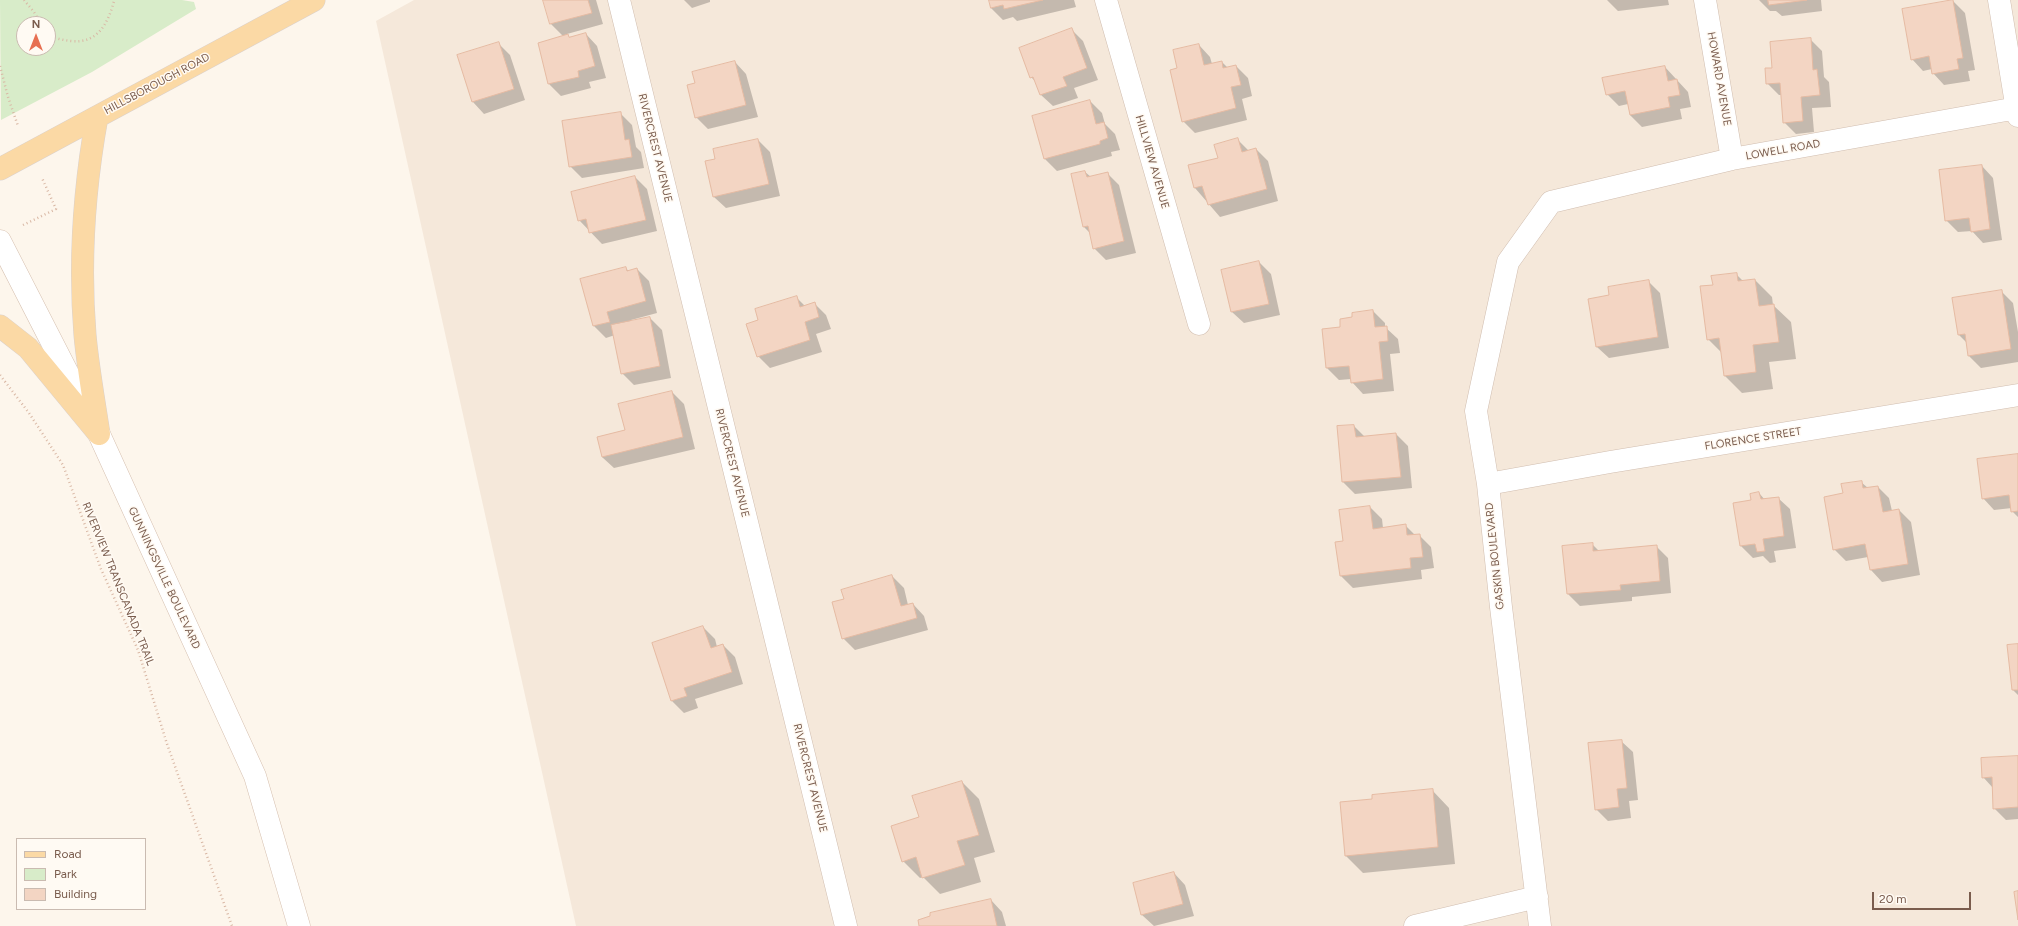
<!DOCTYPE html>
<style>
body{margin:0}
#map{position:relative;width:2018px;height:926px;overflow:hidden;background:#fdf6ec;font-family:Figtree,sans-serif}
canvas{display:block}
.legend{position:absolute;left:16px;top:838px;width:130px;height:72px;box-sizing:border-box;background:#fffaf3;border:1px solid #cabbb1;margin:0;padding:5px 7px;list-style:none;font-size:12px;color:#7a5c4d}
.legend li{display:flex;align-items:center;gap:8px;height:20px}
.legend b{width:20px;border:1px solid #cabbb1}
.north{position:absolute;left:16px;top:16px;width:40px;height:40px;box-sizing:border-box;background:#fffaf3;border:1px solid #cabbb1;border-radius:50%;rotate:0deg;font-size:11px;font-weight:700;line-height:16px;text-align:center;color:#7a5c4d}
.north::after{content:'';display:block;margin:auto;width:14px;height:18px;background:#e76f51;clip-path:polygon(50% 0,100% 100%,50% 72%,0 100%)}
.scale{position:absolute;left:1872px;top:892px;width:99px;height:18px;box-sizing:border-box;border:2px solid #7a5c4d;border-top:0;padding-left:5px;font-size:12px;line-height:14px;white-space:nowrap;color:#7a5c4d;-webkit-text-stroke:3px #fffaf3;paint-order:stroke}
</style>
<div id="map">
<canvas width="2018" height="926"></canvas>
<ul class="legend">
<li><b style="height:5px;background:#fbd9a5"></b>Road</li>
<li><b style="height:11px;background:#d8ecc9"></b>Park</li>
<li><b style="height:11px;background:#f3d5c3"></b>Building</li>
</ul>
<div class="north">N</div>
<div class="scale">20 m</div>
</div>
<script>
const g = document.querySelector('canvas').getContext('2d');
g.lineJoin = 'round';
function paint(path, color) {
  g.fillStyle = color;
  g.fill(path, 'evenodd');
}
function stroke(path, color, width, dash) {
  g.strokeStyle = color;
  g.lineWidth = width;
  g.lineCap = dash ? 'butt' : 'round';
  g.setLineDash(dash || []);
  g.stroke(path);
}
function drawText(font, color, halo, rows, align = 'center') {
  g.font = font + ' Figtree,sans-serif';
  g.lineWidth = 3;
  g.setLineDash([]);
  g.textBaseline = 'middle';
  g.strokeStyle = halo;
  g.fillStyle = color;
  for (const [text, x, y, turn = 0] of rows) {
    g.save();
    g.translate(x, y);
    g.rotate((+turn || 0) * Math.PI / 180);
    g.textAlign = isNaN(turn) ? turn : align;
    if (halo) g.strokeText(text, 0, 0);
    g.fillText(text, 0, 0);
    g.restore();
  }
}
paint(new Path2D(`
 M414,0H2018V926H576L376,21Z`), '#f5e8da');
paint(new Path2D(`
 M0,0H182L194,2L196,9L92,72L1,120ZM24,24H48V48H24Z`), '#d8ecc9');
paint(new Path2D(`
 M544,0H596L603,24L567,34L570,38L586,34L597,46L606,78L589,82L591,88L561,96L549,84L564,37L551,24Z
 M684,0H710V2L692,8Z
 M990,0H1074L1076,7L1017,21L1013,17L1003,20L991,8Z
 M1607,0H1668L1669,5L1618,11Z
 M1759,0H1821L1822,11L1782,16L1776,11H1770Z
 M1953,1L1965,13L1975,70L1968,71L1970,81L1944,85L1933,73L1932,69L1923,71L1912,59Z
 M1071,29L1083,41L1098,80L1074,88L1078,98L1053,106L1041,95L1037,83L1031,77Z
 M1810,39L1822,51L1824,77L1829,82L1831,107L1812,108L1814,132L1796,134L1784,122L1782,95H1779L1767,83L1774,69Z
 M498,43L510,55L525,100L484,114L473,102Z
 M1199,45L1210,57L1212,64L1222,62L1228,68L1236,66L1248,78L1252,96L1242,99L1247,120L1195,133L1183,121L1178,69Z
 M735,62L746,74L758,117L708,129L696,117L697,84Z
 M1665,67L1688,92L1691,107L1680,109L1682,119L1642,127L1630,115L1628,104L1619,106L1607,94Z
 M1090,101L1102,113L1105,124L1115,134L1120,150L1111,152L1112,156L1057,171L1045,159L1033,117Z
 M620,113L632,125L636,147L641,152L644,168L582,178L570,166Z
 M758,140L770,152L780,196L726,208L714,197L717,160Z
 M1238,140L1249,151L1256,149L1268,161L1278,201L1220,217L1195,188L1190,166L1219,158Z
 M1982,166L1993,178L2002,240L1983,243L1972,231L1958,232L1946,220Z
 M1085,172L1091,177L1108,174L1119,185L1136,253L1106,260L1094,248L1091,234L1084,227Z
 M635,177L647,189L657,231L602,244L579,220Z
 M1259,262L1271,274L1280,315L1244,323L1232,312Z
 M625,268L629,271L637,269L649,281L657,313L631,320V322L650,318L662,330L671,378L634,385L622,373L615,335L606,338L594,326Z
 M1736,274L1744,282L1755,280L1772,297L1773,305L1791,322L1796,359L1769,362L1773,389L1742,393L1725,376L1722,353L1708,339L1714,286Z
 M1648,281L1660,293L1669,348L1609,358L1597,347L1610,296Z
 M2001,291L2013,303L2018,332V362L1981,368L1969,356L1967,343L1959,335Z
 M796,297L805,306L814,303L826,315L831,329L816,334L822,352L770,368L758,356L759,320Z
 M1373,311L1385,323V327L1398,339L1400,353L1390,354L1394,391L1363,394L1352,382L1351,379L1339,380L1327,368L1323,330L1341,328L1353,318Z
 M672,392L684,404L695,449L614,468L602,457L626,430Z
 M1354,426L1365,437L1396,434L1408,446L1412,488L1355,494L1343,482Z
 M2018,455V517L2012,511V508L1994,510L1983,498Z
 M1861,482L1868,488L1878,487L1889,498L1892,511L1899,510L1911,522L1920,575L1882,582L1871,570L1868,557L1846,561L1834,549Z
 M1759,493L1765,500L1778,498L1790,509L1796,548L1774,551L1776,562L1770,563L1763,556L1753,558L1741,546L1752,501Z
 M1370,507L1382,519L1383,528L1405,525L1415,535H1419L1431,547L1434,568L1421,570L1422,579L1353,588L1341,576L1337,543L1344,542Z
 M1592,544L1600,552L1656,546L1668,558L1671,593L1632,597V601L1580,606L1568,594L1564,547Z
 M892,576L904,588L908,605L913,604L924,616L928,630L855,650L843,638L845,600Z
 M703,627L715,639L717,647L723,645L735,657L743,684L695,699L698,708L684,713L672,701Z
 M2018,645V695L2013,690Z
 M1621,741L1633,752L1638,800L1629,801L1631,818L1608,821L1596,809Z
 M2018,757V819L2006,820L1994,808L1993,788L1983,777Z
 M962,782L979,799L995,852L974,858L981,882L940,894L923,877L920,878L903,861L920,818Z
 M1432,790L1449,808L1455,864L1363,873L1346,856L1373,800Z
 M1174,873L1185,885L1194,916L1154,926L1142,915L1134,884Z
 M991,900L1002,912L1006,926H920Z`), '#0003');
const building = new Path2D(`
 M543,0H588L592,13L550,24Z
 M989,0H1043L1004,9L1003,5L991,8Z
 M1768,0H1807L1769,5Z
 M1953,0L1963,58L1957,59L1959,69L1932,74L1929,56L1911,60L1902,9Z
 M1072,28L1087,68L1063,77L1067,86L1040,95L1033,77L1030,78L1019,48Z
 M586,33L595,66L578,71L579,77L548,84L538,43L568,34L569,37Z
 M1811,38L1813,70L1817,69L1820,95L1801,97L1803,121L1783,123L1780,83L1766,84L1765,68H1772L1770,42Z
 M499,42L514,89L472,102L457,55Z
 M1199,44L1204,65L1222,61L1223,68L1236,65L1241,85L1231,87L1236,108L1182,122L1170,70L1177,68L1173,50Z
 M735,61L746,105L695,118L687,85L695,83L692,72Z
 M1665,66L1668,81L1677,79L1680,95L1668,97L1670,107L1630,115L1625,91L1606,95L1602,78Z
 M1090,100L1096,124L1104,122L1108,138L1100,141V144L1044,159L1032,116Z
 M621,112L625,140L629,139L632,157L569,167L562,121Z
 M1238,138L1242,152L1256,148L1267,189L1208,205L1202,186L1194,188L1188,165L1218,158L1214,145Z
 M758,139L769,184L713,197L705,161L715,159L713,149Z
 M1982,165L1990,229L1971,232L1969,218L1945,221L1939,170Z
 M1085,171L1087,177L1108,172L1124,241L1093,249L1088,226L1083,227L1071,174Z
 M635,176L646,220L589,233L586,219L578,221L571,192Z
 M1259,261L1269,304L1231,312L1221,270Z
 M626,267L627,271L637,268L646,301L607,312L610,322L593,326L580,279Z
 M1737,273L1738,281L1755,279L1759,306L1774,304L1779,342L1753,345L1756,372L1724,376L1719,338L1707,340L1700,286L1713,285L1711,276Z
 M1649,280L1658,337L1596,347L1588,299L1609,295L1608,287Z
 M2002,290L2011,349L1968,356L1965,334L1958,335L1952,298Z
 M797,296L800,307L815,302L819,317L805,322L810,340L757,357L746,324L758,320L755,309Z
 M1373,310L1375,327L1387,326L1388,341L1379,342L1383,379L1351,383L1349,366L1326,368L1322,329L1340,327V319L1352,317V313Z
 M650,317L660,366L621,374L611,325Z
 M672,391L683,437L602,457L597,437L625,430L618,404Z
 M1354,425L1356,437L1396,433L1401,477L1342,482L1337,426Z
 M2018,454V511L2011,512L2009,495L1982,499L1977,459Z
 M1862,481L1863,488L1878,486L1883,512L1899,509L1908,564L1870,570L1865,544L1833,550L1824,497L1843,493L1841,484Z
 M1759,492L1761,499L1779,497L1784,536L1763,539L1765,551L1757,552L1755,544L1740,546L1733,503L1751,500L1750,494Z
 M1370,506L1373,529L1406,524L1407,535L1420,534L1423,557L1410,558L1411,568L1340,576L1335,542L1343,541L1339,510Z
 M1593,543V551L1657,545L1660,581L1620,585L1621,590L1567,594L1562,546Z
 M892,575L901,606L913,603L917,618L842,639L832,602L844,599L841,590Z
 M703,626L711,648L723,644L732,672L684,688L687,696L671,701L652,643Z
 M2018,644V690H2012L2007,645Z
 M1622,740L1627,788L1617,789L1619,807L1595,810L1588,743Z
 M2018,756V807L1993,809L1992,777L1982,778L1981,758Z
 M962,781L979,835L957,841L965,865L922,878L916,857L902,862L891,826L919,817L912,796Z
 M1433,789L1438,847L1345,856L1340,802L1372,799V795Z
 M1174,872L1183,904L1141,915L1133,883Z
 M2018,891V920L2014,892Z
 M991,899L997,926H919L918,920L930,916V913Z`);
paint(building, '#f3d5c3');
stroke(building, '#e6bba3', 1);
const minor = new Path2D(`
 M619,0L846,926
 M1106,0L1199,324
 M1705,0L1732,159
 M1999,0L2018,116
 M1488,484L1610,462L2018,395
 M1415,926L1537,897
 M1540,926L1501,607L1488,484L1476,411L1508,262L1551,202L1732,159L2017,108`);
const secondary = new Path2D(`
 M0,241L99,434L255,776L299,926`);
const primary = new Path2D(`
 M97,117C84,189 79,261 85,335C88,368 94,401 99,434
 M0,169L314,0
 M0,326L28,348L99,434`);
stroke(minor, '#d1beb0', 23);
stroke(secondary, '#d6c0b0', 23);
stroke(primary, '#dad1cd', 23);
stroke(new Path2D(`
 M24,0L34,12L41,24
 M48,33C55,39 63,40 71,41C98,44 108,23 114,1
 M0,66L8,97L18,126
 M23,225L56,209L42,178
 M0,375L29,413L63,465L101,569L138,650L167,744L232,926`), '#d9b8a5', 2.5, [1, 3]);
stroke(minor, '#fff', 22);
stroke(secondary, '#fff', 22);
stroke(primary, '#fbd9a5', 22);
drawText('11px', '#7a5c4d', '#fffaf3', [
 ["HOWARD AVENUE",1719,79,80],
 ["HILLSBOROUGH ROAD",157,84,-28],
 ["RIVERCREST AVENUE",655,148,76],
 ["LOWELL ROAD",1783,150,-10],
 ["HILLVIEW AVENUE",1152,162,74],
 ["FLORENCE STREET",1753,439,-9],
 ["RIVERCREST AVENUE",732,463,76],
 ["GASKIN BOULEVARD",1495,556,-96],
 ["GUNNINGSVILLE BOULEVARD",164,578,65],
 ["RIVERVIEW TRANSCANADA TRAIL",118,584,68],
 ["RIVERCREST AVENUE",810,778,76]
]);
</script>
